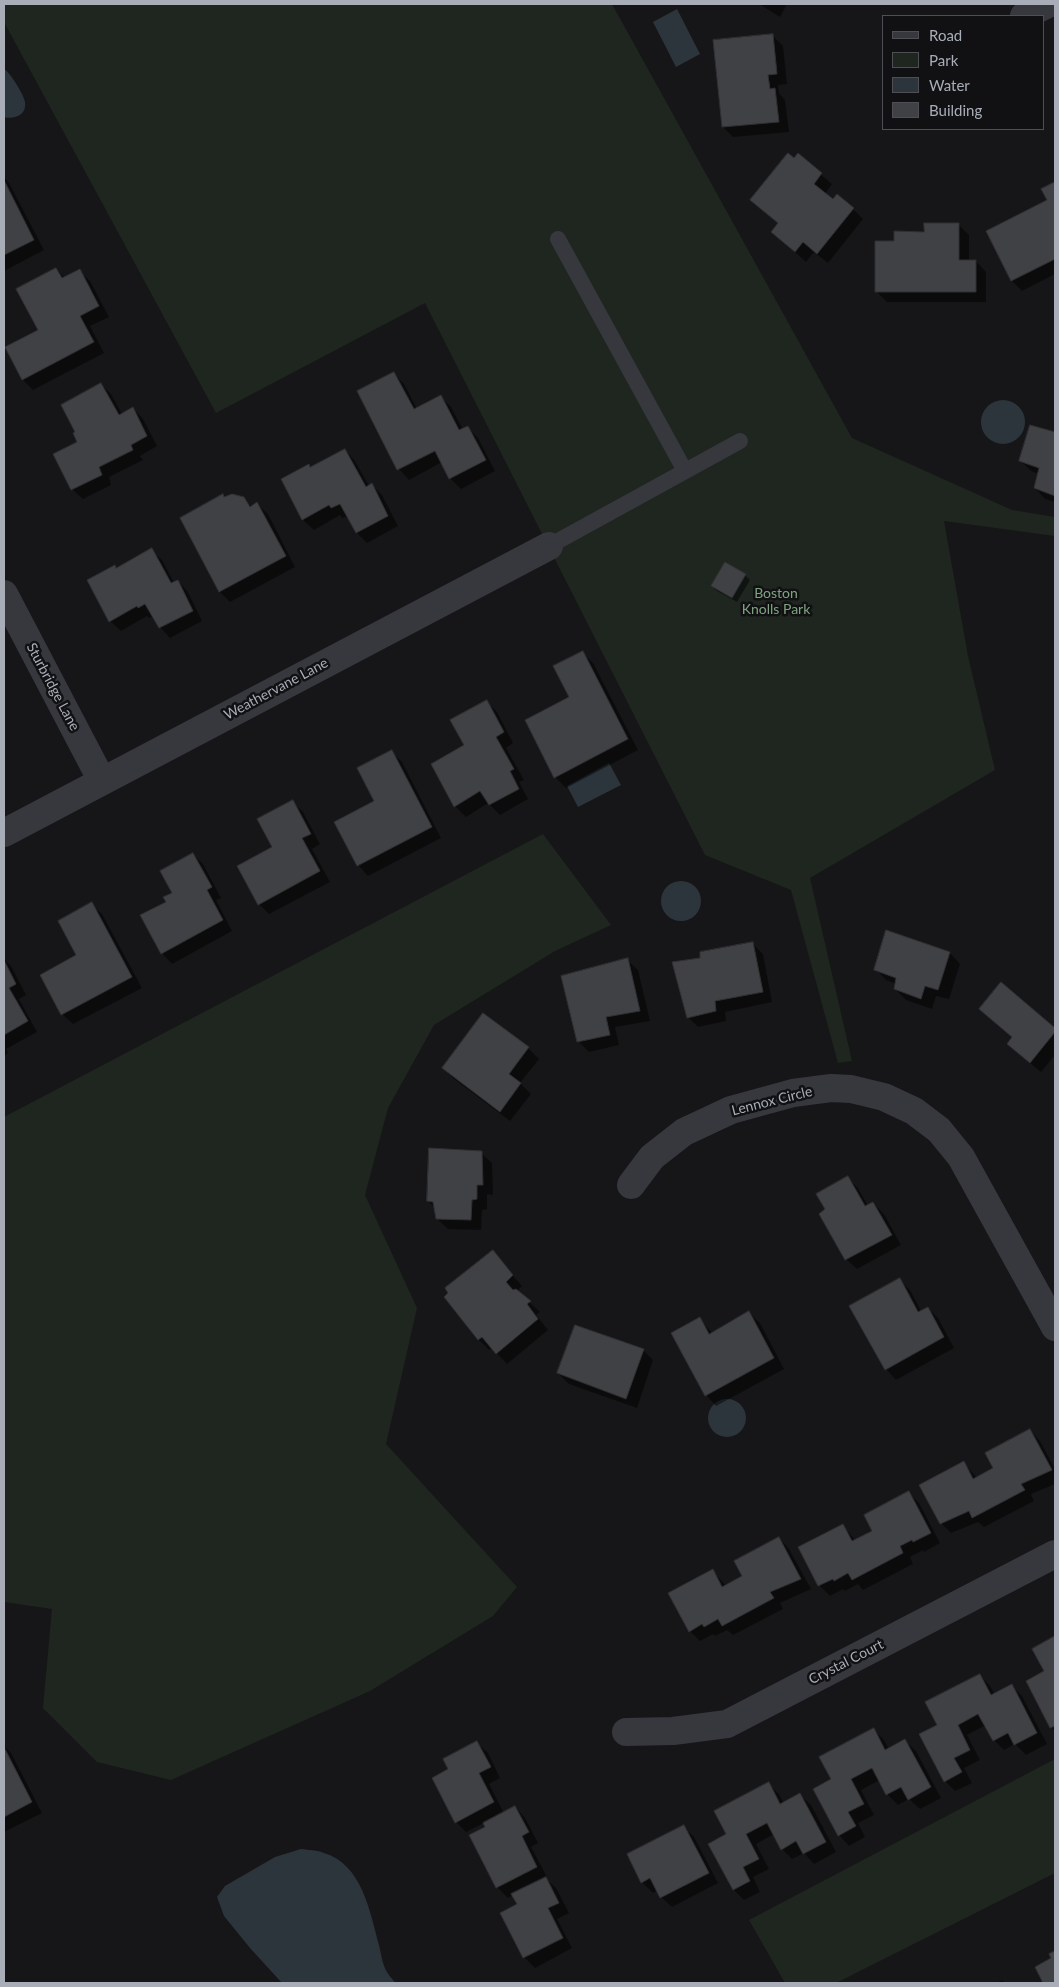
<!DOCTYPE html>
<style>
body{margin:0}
#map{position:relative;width:1059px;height:1987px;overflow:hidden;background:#161618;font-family:Lato,sans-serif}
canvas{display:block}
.frame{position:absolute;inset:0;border:5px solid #a8adb8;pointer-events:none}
.legend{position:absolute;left:882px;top:15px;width:162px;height:115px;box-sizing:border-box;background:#111113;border:1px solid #4d4f55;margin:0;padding:6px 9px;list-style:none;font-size:15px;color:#a8adb8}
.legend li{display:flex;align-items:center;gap:10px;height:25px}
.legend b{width:25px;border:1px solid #4d4f55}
</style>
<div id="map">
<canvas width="1059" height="1987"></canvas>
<div class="frame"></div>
<ul class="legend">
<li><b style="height:6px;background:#37383d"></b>Road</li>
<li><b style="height:14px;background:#1e261f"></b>Park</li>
<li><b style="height:14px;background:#2c353c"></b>Water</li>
<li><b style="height:14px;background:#404145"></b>Building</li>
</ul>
</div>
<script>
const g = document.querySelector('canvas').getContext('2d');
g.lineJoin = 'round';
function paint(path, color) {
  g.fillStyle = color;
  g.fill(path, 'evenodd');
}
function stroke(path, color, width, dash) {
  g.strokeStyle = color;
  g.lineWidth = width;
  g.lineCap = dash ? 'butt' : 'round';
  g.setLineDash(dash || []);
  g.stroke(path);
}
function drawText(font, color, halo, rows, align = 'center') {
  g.font = font + ' Lato,sans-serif';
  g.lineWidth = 5;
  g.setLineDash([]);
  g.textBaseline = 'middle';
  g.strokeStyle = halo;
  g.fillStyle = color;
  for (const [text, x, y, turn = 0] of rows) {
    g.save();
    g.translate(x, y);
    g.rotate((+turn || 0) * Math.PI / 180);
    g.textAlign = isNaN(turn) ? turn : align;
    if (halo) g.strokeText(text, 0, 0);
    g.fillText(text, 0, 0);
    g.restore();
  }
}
paint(new Path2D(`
 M4,4H612L852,438L1012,510L1055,517V536L944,521L968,656L995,770L810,878L852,1061L838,1063L791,890L705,855L425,303L216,413L4,22Z
 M543,834L611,925L555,951L434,1025L388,1108L365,1195L417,1308L386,1444L517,1587L493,1616L370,1691L171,1780L97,1762L43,1708L52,1609L4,1602V1117Z
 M1055,1759V1873L836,1983H785L749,1920Z`), '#1e261f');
paint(new Path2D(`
 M677,9L700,54L676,67L653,22Z
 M4,69C10,72 24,95 25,102C27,115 14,120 4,117Z
 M981 422a22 22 0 1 1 44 0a22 22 0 1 1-44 0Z
 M609,763L621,785L578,807L567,786Z
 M661 901a20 20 0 1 1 40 0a20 20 0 1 1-40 0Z
 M708 1418a19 19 0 1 1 38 0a19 19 0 1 1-38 0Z
 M301,1849C309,1850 317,1850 324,1853C362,1864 370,1912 379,1945C383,1963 383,1970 396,1983H282L250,1948L224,1916L217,1897L225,1886L275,1857Z`), '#2c353c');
paint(new Path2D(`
 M759,4H787L780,17Z
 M773,36L783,46L787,84L778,85L779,93L785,100L789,132L733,137L723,127Z
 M798,155L832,184L825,194L833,201L853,209L863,219L828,263L814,252L806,262L773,232L779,224L752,200Z
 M4,177L9,183L44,250L4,271Z
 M1055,184V274L1022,291L1012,281L987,231L1048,200L1043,190Z
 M959,225L969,235V261H976L986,272V302H887L876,291L895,242Z
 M56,269L65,278L79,271L90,281L109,317L90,326L104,353L33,390L23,380L6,348L39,331Z
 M394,374L404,384L417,409L441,397L451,407L463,430L468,428L478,438L495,471L461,489L450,478L442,462L409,480L399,469Z
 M101,384L111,394L122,414L133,408L143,419L157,446L140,456L143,460L109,477L111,485L83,499L72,489L79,442Z
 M1031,426L1055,433V502L1045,499L1035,488L1039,474L1031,471L1021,461Z
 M345,450L355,461L369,486L372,485L382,495L398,526L367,543L357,533L348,516L342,518L340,515L314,530L303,520L282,479L308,465L311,468Z
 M225,498H243L252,507L257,504L268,514L295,567L230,602L220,592L181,518Z
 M151,550L162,560L174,583L178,581L188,592L202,621L170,638L160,627L153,616L149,618L147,616L121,631L110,621L115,567L117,569Z
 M745,575L750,580L737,602L717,591L712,586Z
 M582,652L593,663L638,750L566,788L555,777Z
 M487,702L497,712L513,743L506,748L524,780L519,782L528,799L500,815L488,803L466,817L455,806L433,764L466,745Z
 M392,752L402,762L441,838L368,876L358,865L376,801Z
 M292,802L303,812L320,844L312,849L330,882L269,914L259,904L274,848Z
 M193,854L203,864L221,898L216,900L232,931L172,964L162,953L167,902Z
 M91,904L102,914L142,988L73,1024L62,1014Z
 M753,944L763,954L772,1002L725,1012L726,1021L698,1027L688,1017L702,959Z
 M950,953L960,964L949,999L936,996L932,1009L906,1000L895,989L896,984L886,980L876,969Z
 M4,959L11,966L26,995L19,999L37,1032L6,1049L8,1053L4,1056Z
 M627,960L638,970L650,1021L615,1027L619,1045L589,1052L578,1041Z
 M1001,984L1055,1029V1055L1041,1072L1019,1054L1013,1038Z
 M483,1015L528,1048L539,1059L520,1083L531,1094L510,1121L454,1079L443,1068Z
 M481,1153L492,1163L493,1195L487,1194V1209L482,1210L481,1230L448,1229L437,1219L435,1208L428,1201Z
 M848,1178L858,1188L868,1206L873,1203L884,1214L901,1245L857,1269L846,1259L826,1210Z
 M492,1252L522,1286L517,1291L540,1312L536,1315L548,1330L507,1364L492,1348L489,1350L479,1340L446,1297Z
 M900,1280L910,1290L921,1311L928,1308L938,1318L954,1348L896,1380L886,1369Z
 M749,1313L760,1323L784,1369L716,1406L706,1395L700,1319L712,1333Z
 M643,1350L653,1360L637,1408L569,1384L558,1373Z
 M1030,1430L1040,1441L1055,1469V1484L1031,1494L1034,1501L984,1527L978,1522L951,1533L941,1523L964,1463L977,1478L995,1469Z
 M909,1493L919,1503L940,1543L924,1552L923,1550L910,1557L913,1564L863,1590L858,1584L845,1591L843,1589L830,1596L819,1585L843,1526L856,1541L874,1531Z
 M779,1538L789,1549L811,1589L780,1603L783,1609L733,1635L727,1630L715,1636L713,1634L700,1641L690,1631L713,1571L726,1586L744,1577Z
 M1055,1638V1731L1051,1727L1046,1672L1034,1649Z
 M980,1675L990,1686L995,1695L1012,1686L1022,1696L1047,1744L1026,1755L1015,1744L1004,1750L994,1740L986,1725L967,1735L980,1760L964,1768L972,1783L955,1791L945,1781L939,1725Z
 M873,1729L884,1740L889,1749L905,1741L916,1751L941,1798L920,1809L909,1799L898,1805L887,1794L880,1780L861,1790L874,1815L858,1823L865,1837L849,1846L839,1835L833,1780Z
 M477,1743L488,1753L500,1778L489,1784L504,1813L515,1807L525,1818L538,1843L531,1847L547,1877L545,1878L556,1888L569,1913L557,1919L572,1948L535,1968L524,1957L518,1905L513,1895L508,1898L497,1887L487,1828L484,1823L466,1832L456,1822L450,1770Z
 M4,1746L11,1753L42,1813L4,1832Z
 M768,1784L779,1794L784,1804L800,1795L811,1805L836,1852L814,1864L804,1853L792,1859L782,1849L774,1834L756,1844L769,1869L753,1877L760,1892L744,1900L734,1890L709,1844L728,1834Z
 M683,1826L694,1837L718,1883L672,1907L661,1897L658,1890L653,1893L642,1882L628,1855Z
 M1002,1980L1005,1983H997Z`), '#0007');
const building = new Path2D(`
 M773,34L777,74L768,75L770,89L775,88L779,122L722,127L713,40Z
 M788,153L794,158L798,153L822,173L814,184L833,199L837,194L854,208L817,254L803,242L795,252L771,232L778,223L750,200Z
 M4,180L34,240L4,255Z
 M1055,182V259L1011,281L986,231L1047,200L1041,189Z
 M924,223H959V260H976V292H875V241H894V231L924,232Z
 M56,268L62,278L80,269L99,306L80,316L94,342L22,380L5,347L38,330L16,289Z
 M394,372L414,409L441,395L459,430L468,426L486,460L449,479L435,451L397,470L357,391Z
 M101,383L119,415L133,407L147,436L131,445L133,450L99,467L102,475L71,490L53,454L77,442L73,433L75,432L61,405Z
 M1030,425L1055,432V429V496L1034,488L1039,468L1019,461Z
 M345,449L366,487L372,483L388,516L356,533L340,504L331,508L329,505L302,520L281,479L309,464L310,467Z
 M223,494L224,497L232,494L244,497L250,507L257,502L286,556L219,592L180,518Z
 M152,548L171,583L178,580L193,611L159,628L145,604L138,608L137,606L109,622L87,580L115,565L116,568Z
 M725,562L746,574L732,598L711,586Z
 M583,651L628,739L554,778L525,720L569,697L553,666Z
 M487,700L504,732L496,737L514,769L510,771L519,789L489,805L480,791L454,807L431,764L464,745L450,720Z
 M392,750L432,827L357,866L334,822L374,801L357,768Z
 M293,800L311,834L302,838L320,871L258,905L237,866L272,847L257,819Z
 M193,853L212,887L207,890L223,920L161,954L140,915L166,902L163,897L172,893L160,871Z
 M92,902L132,977L61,1015L40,975L76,955L58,921Z
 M886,930L950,952L938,990L925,986L921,999L894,989L896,978L874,970Z
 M753,942L763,992L715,1001L716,1011L687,1018L672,962L700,958V952Z
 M628,958L640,1011L606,1017L610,1035L577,1042L561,976Z
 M4,960L16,984L9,988L28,1021L4,1035Z
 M1001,982L1055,1028V1032L1030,1063L1007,1044L1012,1037L979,1009Z
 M483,1013L529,1047L509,1074L521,1083L500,1112L442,1068Z
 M429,1148L482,1151L483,1185H477V1199L472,1200L471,1220L436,1219L433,1202L427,1201Z
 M848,1176L865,1206L873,1202L892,1235L845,1260L819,1214L825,1209L816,1194Z
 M493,1250L513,1275L506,1282L513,1290L516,1289L531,1301L527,1304L538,1319L496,1354L482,1337L478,1340L444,1297L448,1293L445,1288Z
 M900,1278L918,1312L928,1307L944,1337L885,1370L849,1306Z
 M749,1311L774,1358L705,1396L671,1333L700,1317L709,1334Z
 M575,1325L644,1349L626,1399L557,1373Z
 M1030,1429L1052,1470L1021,1484L1025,1490L972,1518L969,1511L940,1524L919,1485L964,1461L973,1479L993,1468L985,1453Z
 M909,1491L931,1533L913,1542L912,1540L900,1546L903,1553L852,1580L848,1573L834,1581L833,1579L818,1586L798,1547L843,1524L852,1541L872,1531L864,1515Z
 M779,1537L801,1579L770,1592L774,1598L722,1626L718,1619L704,1627L702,1624L689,1632L668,1593L713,1569L722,1587L742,1576L734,1561Z
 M1055,1636V1726L1050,1728L1026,1681L1044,1671L1032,1649Z
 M980,1674L991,1695L1012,1684L1037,1733L1014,1745L1008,1733L993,1741L978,1714L958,1725L970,1750L954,1758L962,1772L944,1782L919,1734L937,1725L925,1702Z
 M874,1728L885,1750L905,1739L931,1787L908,1800L901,1787L886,1795L872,1768L851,1779L864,1804L848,1812L856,1826L838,1836L813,1789L831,1779L819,1757Z
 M477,1741L491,1767L479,1773L494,1802L455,1823L432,1778L448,1769L443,1759Z
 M4,1747L32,1802L4,1817Z
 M769,1782L780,1804L800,1793L826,1842L803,1854L796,1841L781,1850L767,1823L746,1834L759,1859L743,1867L750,1881L733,1890L708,1844L726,1834L714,1811Z
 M515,1806L529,1832L522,1836L537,1867L496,1888L469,1835L485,1827L483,1823Z
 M684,1825L709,1873L660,1898L650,1878L641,1883L627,1854Z
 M546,1877L559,1903L548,1908L563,1938L523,1958L500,1913L517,1904L511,1894Z
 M1055,1951V1983H1043L1035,1967L1051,1958L1049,1954Z`);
paint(building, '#404145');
stroke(building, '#303034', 1);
stroke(new Path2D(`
 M558,239L685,471
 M549,546L740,441`), '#37383d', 16);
stroke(new Path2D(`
 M1024,16L1048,4
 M4,594L102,781
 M4,833L549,546
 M631,1185L652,1157L684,1132L731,1110L793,1093L831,1088L851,1089L884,1097L914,1111L939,1130L961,1157L1055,1327
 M626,1732L673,1731L727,1724L1055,1554`), '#37383d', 28);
drawText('14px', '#7fa381', '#111113', [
 ["Boston",776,593],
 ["Knolls Park",776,609]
]);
drawText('14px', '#a8adb8', '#111113', [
 ["Sturbridge Lane",53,687,62],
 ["Weathervane Lane",276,689,-28],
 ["Lennox Circle",772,1101,-14],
 ["Crystal Court",846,1662,-27]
]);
</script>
